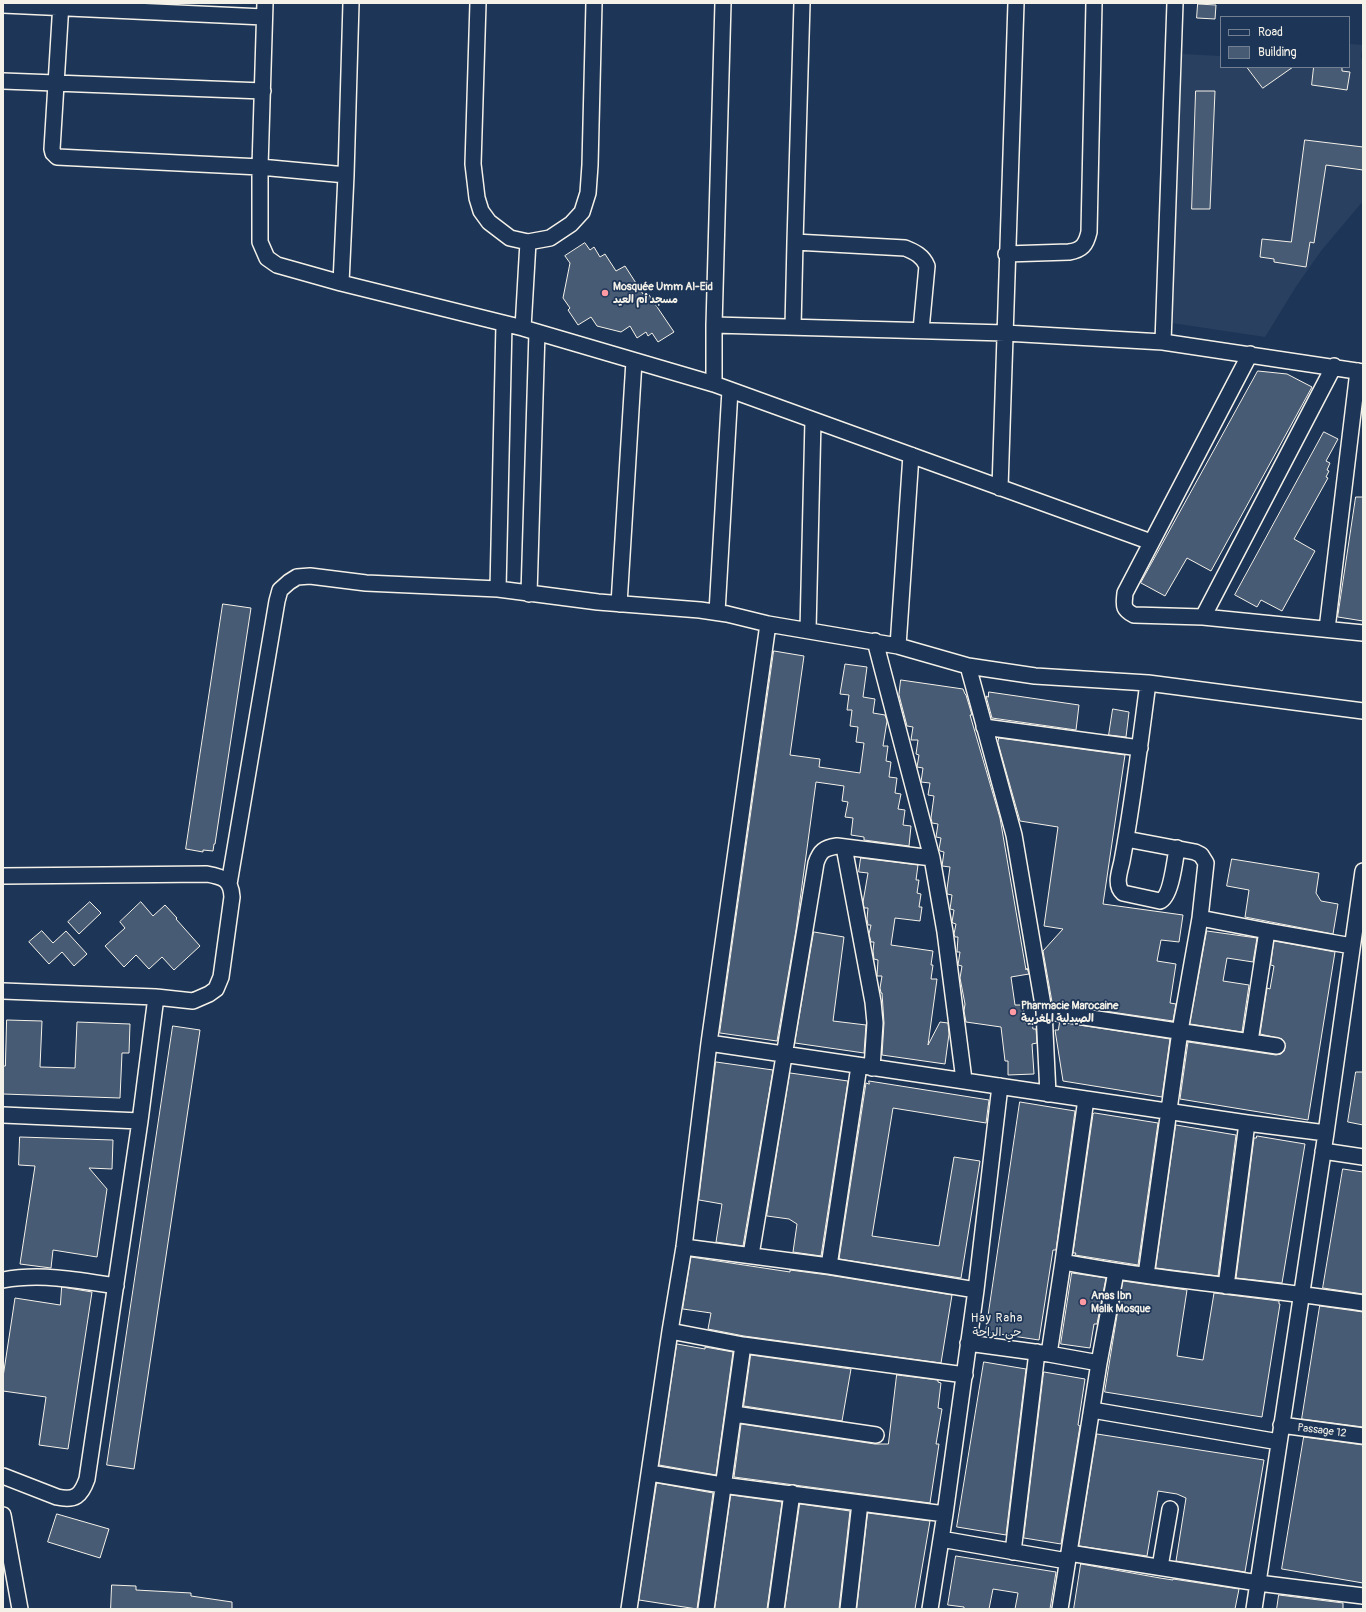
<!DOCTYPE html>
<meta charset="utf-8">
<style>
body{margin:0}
#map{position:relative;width:1366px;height:1612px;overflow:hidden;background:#1d3557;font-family:Pangolin,sans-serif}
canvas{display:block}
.frame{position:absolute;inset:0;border:4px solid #f4f1e8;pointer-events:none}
.legend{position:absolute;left:1220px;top:16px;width:130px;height:52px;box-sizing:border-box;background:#1d3557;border:1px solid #738091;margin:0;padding:5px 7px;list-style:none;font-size:12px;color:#f4f1e8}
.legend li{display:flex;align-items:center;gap:8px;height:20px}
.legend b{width:20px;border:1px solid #738091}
</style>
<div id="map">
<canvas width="1366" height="1612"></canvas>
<div class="frame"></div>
<ul class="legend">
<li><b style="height:5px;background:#1d3557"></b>Road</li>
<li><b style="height:11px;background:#485b74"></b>Building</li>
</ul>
</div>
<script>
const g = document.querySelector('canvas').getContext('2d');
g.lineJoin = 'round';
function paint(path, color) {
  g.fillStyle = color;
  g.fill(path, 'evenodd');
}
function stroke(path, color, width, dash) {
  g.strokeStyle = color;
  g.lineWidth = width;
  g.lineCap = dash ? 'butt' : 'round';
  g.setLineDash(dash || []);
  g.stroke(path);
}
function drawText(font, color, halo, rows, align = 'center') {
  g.font = font + ' Pangolin,"Playpen Sans Arabic",sans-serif';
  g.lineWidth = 3.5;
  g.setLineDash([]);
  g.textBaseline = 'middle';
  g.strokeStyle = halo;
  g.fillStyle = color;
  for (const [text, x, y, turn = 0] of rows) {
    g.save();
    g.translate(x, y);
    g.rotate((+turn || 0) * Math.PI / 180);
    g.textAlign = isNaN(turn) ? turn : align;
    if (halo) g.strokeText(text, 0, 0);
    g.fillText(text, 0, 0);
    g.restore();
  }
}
paint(new Path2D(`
 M1349,44L1363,45L1361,57L1363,61V201L1321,251L1297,285L1265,337L1172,323L1182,54L1221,56V67H1349Z`), '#2a4060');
const building = new Path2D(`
 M1198,4L1216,5L1215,19L1197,18Z
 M1247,67H1293L1263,88Z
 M1314,67H1342V71L1350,72L1347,90L1312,85Z
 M1196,91H1215L1210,209H1192Z
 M1305,140L1363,147V170L1326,165L1314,243L1310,242L1306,267L1274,262V259L1260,257L1262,239L1291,242Z
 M585,243L590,250L594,247L600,257L605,254L616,271L625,266L643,294L647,292L674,332L658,342L652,333L648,336L646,332L637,338L630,326L621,332L597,326L591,317L578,325L568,310L570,308L563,298L570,263L565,256Z
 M1258,371L1287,374L1312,387L1211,571L1187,558L1165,596L1141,583Z
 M1324,432L1338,439L1326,461L1330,463L1327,470L1329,471L1326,477L1328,478L1294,539L1315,551L1282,611L1261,600L1257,607L1235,595Z
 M1356,497H1363V621L1338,617Z
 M223,604L251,608L215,844H214L213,851L203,850V852L186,849Z
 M774,651L804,656L790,755L820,759L819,767L860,773L864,743L856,742L858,727L850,726L852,710H847L849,695L840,694L845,664L867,667L863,697L875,699L873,713L885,715L887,721L883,746H888L886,761L891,762L889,777L897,778L895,793L901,794L898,809L905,810L903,825L911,826L909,846L864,840V837L851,835L853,818L845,817L848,802L842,801L844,786L816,782L796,930L777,1041L720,1033Z
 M901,680L963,689L965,694L966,695L972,715H970L1000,818L1026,970L1027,968L1029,974L1011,977L1015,1005H1023L1025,1023L1032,1022L1033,1029H1036L1037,1043L1032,1044L1034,1074L1008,1075V1061H1005L1001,1027L966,1022L964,1011L965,1004L960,978L962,966L958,965L960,952H957L958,937H955L954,934L956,924L953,923L952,922L954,910L950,909L952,895L947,894V889L950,867L942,866L944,852L940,851L939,849L941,838L936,837L938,824L932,823L931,818L934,796L928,795L930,783L921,782L923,768L917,767L919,755L916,754L918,740H911L913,727L907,726L899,695Z
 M989,692L1079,705L1076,730L992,718L986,696L988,697Z
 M1113,709L1129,712L1126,737L1109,735Z
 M999,738L1125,755L1103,904L1183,915L1179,942L1161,940L1157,961L1176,964L1170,1003L1176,1004L1173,1021L1063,1005V1003L1052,1002L1043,951L1063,929L1044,926L1058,827L1020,821L998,743Z
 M861,858L918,865L916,880H919L917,893L921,894L919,907H922L920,921L895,918L891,945L933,951L931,965H933L931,979H937L928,1045L940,1022L948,1023L949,1034L945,1064L882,1055L884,1023L882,993H881L880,988L882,976H877L878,960L874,959L873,951L874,942H871L869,934L871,925H868L867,919L868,908H864L863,902L868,873L859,872Z
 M1232,859L1319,873L1316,893L1321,901L1338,904L1333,934L1245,917L1249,890L1227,886Z
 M90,902L101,913L79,934L68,922Z
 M141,902L153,916L165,905L177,918L176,919L200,946L174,970L162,957L149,969L136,955L124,967L105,946L125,928L120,922Z
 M42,931L53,943L66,931L87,954L74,966L62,952L49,964L29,942Z
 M1207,931L1257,938L1253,962L1227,958L1223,981L1249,985L1242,1032L1190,1024Z
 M814,932L844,937L833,1021L866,1025L864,1053L795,1043Z
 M1274,941L1335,952L1308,1120L1180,1099L1188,1042L1276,1055L1281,1054L1284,1051L1285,1043L1282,1039L1260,1034L1267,988L1270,989L1274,966L1271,965Z
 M7,1020L42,1021L40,1067L75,1068L77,1022L130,1024L129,1053H122L120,1098L3,1094V1066H5Z
 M1060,1022L1170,1039L1162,1097L1063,1081L1055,1030H1058Z
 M173,1026L200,1030L134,1469L107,1465Z
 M716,1062L773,1070L743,1246L716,1242L722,1204L699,1200Z
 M1356,1072H1363V1125L1348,1122Z
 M790,1073L848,1081L821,1256L793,1252L797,1224L789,1219L767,1216Z
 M869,1081L989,1100L986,1123L893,1108L872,1236L939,1246L954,1157L980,1161L961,1278L839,1259L866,1083L869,1084Z
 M1020,1102L1075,1111L1056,1250H1053L1039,1340L986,1332Z
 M1095,1113L1158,1123L1138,1265L1075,1255L1076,1253H1073L1093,1114Z
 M1176,1125L1236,1135L1218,1276L1156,1268Z
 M1257,1136L1305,1144L1282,1283L1236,1278L1254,1138H1256Z
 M20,1137L113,1140L112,1169L89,1168L107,1189L97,1257L53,1250L51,1268L20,1264L35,1166L19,1165Z
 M1343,1169L1363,1172V1294L1323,1288Z
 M691,1257L790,1272V1270L828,1275L952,1295L941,1363L744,1336L708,1329L711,1313L683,1309Z
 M1072,1273L1106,1278L1097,1324H1094L1090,1348L1061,1344Z
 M1123,1281L1187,1290L1177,1356L1203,1360L1214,1293L1279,1301V1304H1280L1262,1417L1105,1392Z
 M62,1287L92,1292L68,1449L39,1445L46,1397L3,1391V1377L15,1298L60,1305Z
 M1320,1306L1363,1312V1427L1302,1419Z
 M677,1344L705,1349V1347L733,1352L716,1475L659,1465Z
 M751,1355L851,1369L842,1421L744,1406Z
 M984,1362L1026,1369L1006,1535L957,1527Z
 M1044,1372L1085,1379L1078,1425L1080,1426L1061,1544L1024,1538Z
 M897,1375L938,1380V1382L941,1383L938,1408L942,1409L936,1444H939L930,1503L734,1477L741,1424L875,1444H888Z
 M1097,1434L1264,1460L1245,1572L1176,1561L1186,1498L1177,1494L1158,1491L1147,1556L1079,1546Z
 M1304,1437L1363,1445V1583L1282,1569Z
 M657,1483L713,1493L697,1609L639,1600Z
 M731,1495L782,1502L767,1609H715Z
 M800,1504L850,1511L839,1609H785Z
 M868,1513L930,1521L915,1609H857Z
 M57,1514L109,1529L100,1558L48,1542Z
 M956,1556L1056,1572L1050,1609H1015L1018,1593L993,1589L989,1609H964V1607L948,1605Z
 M1081,1564L1160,1578L1173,1580V1579L1239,1589L1235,1609H1074Z
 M112,1585L136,1586V1590L191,1593V1596L232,1602V1609H111Z
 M1279,1595L1343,1603V1609H1277Z`);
paint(building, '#485b74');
stroke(building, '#f4f1e8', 1);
const minor = new Path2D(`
 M61,3L52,149L53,153L57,157L260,167L346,175
 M265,3L260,167V242L267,258L277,265L341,283L523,328L714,384L1151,542
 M478,3L473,164L477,198L481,211L489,222L510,238L528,242L550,238L571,224L582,212L588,193L590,165L594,3
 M3,5L264,17
 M3,81L263,91
 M795,242L802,3
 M1006,254L1069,252C1082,250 1086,245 1089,232L1094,3
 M341,283L346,175L351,3
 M714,325L723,3
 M793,327L795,242L905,248C915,252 923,256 927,266L921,330
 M523,328L528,242
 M1163,342L1175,3
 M1250,354L1125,593C1124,605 1122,609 1134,615L1203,617L1363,633
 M714,384V325L1005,333L1163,342L1363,372
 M1000,488L1016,3
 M498,589L504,324
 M529,594L537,332
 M619,604L634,361
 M717,612L730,390
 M1203,617L1334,366
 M1327,629L1358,371
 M808,630L813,420
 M875,641L932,858L945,932L964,1080
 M898,646L911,455
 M968,666L1014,835L1044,1011L1048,1094
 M984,727L1140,748
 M1126,839L1195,852L1201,855L1206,863L1200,918L1180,1031L1146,1275
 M844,847L873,1002L875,1023L872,1068
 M1177,848C1175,860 1171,897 1160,901L1123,893C1114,885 1120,871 1122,861C1133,802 1140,743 1148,683L1363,711
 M3,876L207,874C223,877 231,879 232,897L221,977L216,989L209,994L193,1001L156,997L3,991
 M229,884L277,601L280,590L289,582L297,577L310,576L366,583L498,589L598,602L700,610L727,614L768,624
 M1200,918L1267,931L1352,946
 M1044,1011L1277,1046
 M1250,1041L1267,931
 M709,1043L1247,1123L1326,1133
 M3,1115L140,1121
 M1323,1151L1363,1157
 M684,1247L829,1266L976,1290
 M751,1255L816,863C820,851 824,848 837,846L932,858
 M1063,1262C1163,1281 1263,1288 1363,1303
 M829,1266L859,1066
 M3,1280C40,1273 79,1280 116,1286
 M1226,1286L1247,1123
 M670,1331L743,1345L965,1375
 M968,1343L1049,1354L1099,1363
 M1049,1354L1063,1262L1086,1099
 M1092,1410L1279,1442
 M734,1414L876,1435
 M1281,1425L1363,1436
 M650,1473L722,1485L945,1514
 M3,1476L57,1497C75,1501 81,1496 87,1479L140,1121L156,997
 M3,1515L20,1609
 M941,1539L1067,1561
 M1013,1552L1037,1352
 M1069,1553L1258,1583L1363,1596
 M1160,1567L1170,1509
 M629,1609L670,1331L684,1247L709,1043L768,624L898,646L968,666L1035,676L1148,683
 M706,1609L743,1345
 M776,1609L792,1493
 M848,1609L860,1503
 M930,1609L945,1514L976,1290L1000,1086
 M1060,1609L1099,1363L1116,1272
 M1254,1609L1326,1133L1363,871`);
stroke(minor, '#f4f1e8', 18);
stroke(minor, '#1d3557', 15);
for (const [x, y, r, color] of [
 [605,293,4,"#ff9aa2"],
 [1013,1012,4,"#ff9aa2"],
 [1083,1302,4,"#ff9aa2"]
]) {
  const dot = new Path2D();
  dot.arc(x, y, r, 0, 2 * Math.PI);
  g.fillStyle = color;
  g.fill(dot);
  stroke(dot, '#1d3557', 1.5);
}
drawText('bold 11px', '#f4f1e8', '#1d3557', [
 ["Mosquée Umm Al-Eid",613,287],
 ["مسجد أم العيد",613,300],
 ["Pharmacie Marocaine",1021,1006],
 ["الصيدلية المغربية",1021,1019],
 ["Anas Ibn",1091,1296],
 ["Malik Mosque",1091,1309]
], 'left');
drawText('11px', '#f4f1e8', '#1d3557', [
 ["Passage 12",1322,1431,7]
]);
g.letterSpacing = '1px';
drawText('12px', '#f4f1e8', '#1d3557', [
 ["Hay Raha",997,1319],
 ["حي الراحة",997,1333]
]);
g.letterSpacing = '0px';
</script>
